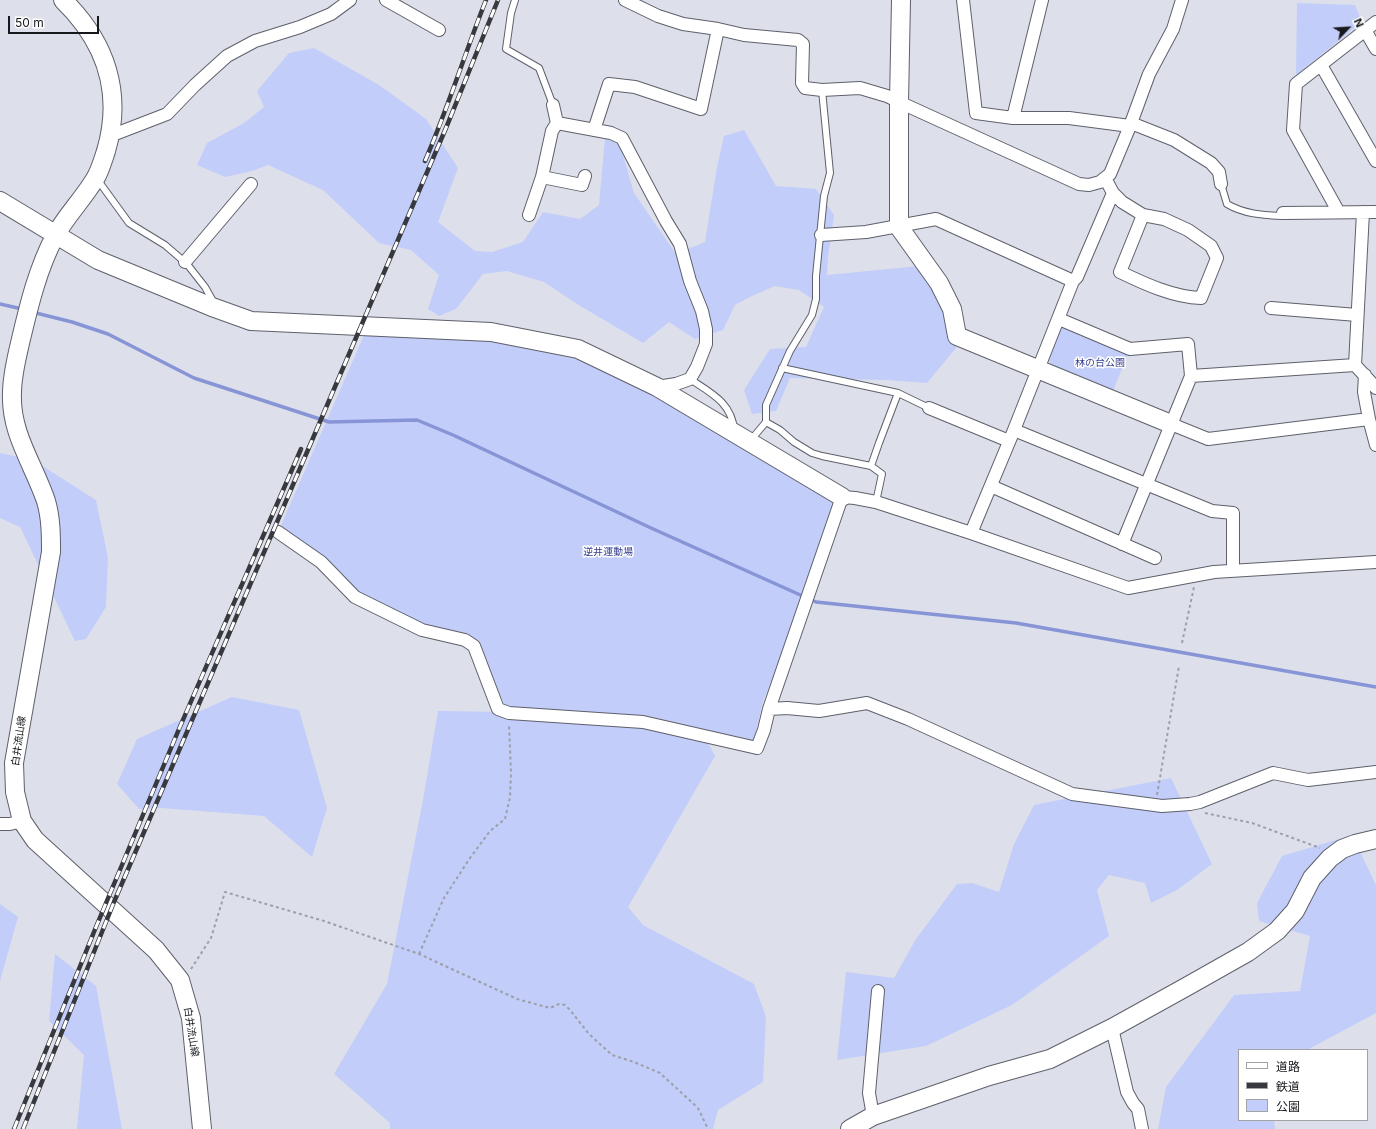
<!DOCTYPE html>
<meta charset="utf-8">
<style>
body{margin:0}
#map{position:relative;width:1376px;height:1129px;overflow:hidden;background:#dde0eb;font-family:Inter,"Noto Sans JP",sans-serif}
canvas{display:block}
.legend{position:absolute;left:1238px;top:1049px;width:130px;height:72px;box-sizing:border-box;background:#fff;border:1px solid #a2a3a4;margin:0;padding:5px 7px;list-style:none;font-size:12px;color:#17181c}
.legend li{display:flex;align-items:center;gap:8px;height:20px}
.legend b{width:20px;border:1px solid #a2a3a4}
.north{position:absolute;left:1328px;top:8px;width:40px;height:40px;-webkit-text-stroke:3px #fff;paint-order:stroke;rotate:65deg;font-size:11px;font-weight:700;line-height:16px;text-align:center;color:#17181c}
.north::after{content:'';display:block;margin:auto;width:14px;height:18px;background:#17181c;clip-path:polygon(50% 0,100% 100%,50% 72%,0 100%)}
.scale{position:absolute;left:8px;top:16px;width:91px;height:18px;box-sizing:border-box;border:2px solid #17181c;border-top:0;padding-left:5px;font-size:12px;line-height:14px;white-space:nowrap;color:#17181c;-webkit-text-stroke:3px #fff;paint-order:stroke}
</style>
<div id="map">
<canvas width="1376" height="1129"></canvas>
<ul class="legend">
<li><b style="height:5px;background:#fff"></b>道路</li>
<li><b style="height:5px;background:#38393e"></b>鉄道</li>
<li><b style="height:11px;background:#c2cdfa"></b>公園</li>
</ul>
<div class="north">N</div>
<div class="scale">50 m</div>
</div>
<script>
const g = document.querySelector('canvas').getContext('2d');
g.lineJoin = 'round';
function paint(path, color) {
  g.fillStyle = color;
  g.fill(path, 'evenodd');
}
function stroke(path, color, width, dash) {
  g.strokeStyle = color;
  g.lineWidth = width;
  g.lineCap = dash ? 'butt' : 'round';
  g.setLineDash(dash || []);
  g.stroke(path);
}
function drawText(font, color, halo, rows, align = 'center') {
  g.font = font + ' Inter,"Noto Sans JP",sans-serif';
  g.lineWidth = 3;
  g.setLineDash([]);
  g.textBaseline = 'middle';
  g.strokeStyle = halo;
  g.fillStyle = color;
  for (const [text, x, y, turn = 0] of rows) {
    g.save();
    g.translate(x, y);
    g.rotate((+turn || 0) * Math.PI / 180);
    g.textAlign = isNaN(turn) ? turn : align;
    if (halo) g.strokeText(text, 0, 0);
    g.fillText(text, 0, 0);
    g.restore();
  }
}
paint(new Path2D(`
 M1297,3L1355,5L1362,22L1296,75Z
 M314,48L379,85L426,119L458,168L438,222L475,251L492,252L523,242L543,212L580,219L599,205L605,138L620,145L634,193L676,254L705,242L717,167L724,136L744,130L776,186L816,189L834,215L828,257L827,275L919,266L946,310L956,348L927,383L886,380L790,378L776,411L752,414L744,390L770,349L806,347L824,307L799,290L775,286L750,297L735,305L723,330L695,339L669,322L643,343L577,304L544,282L507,271L483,274L456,309L439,316L428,309L439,275L411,250L379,243L323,190L268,165L252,171L225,177L197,165L207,143L244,123L264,107L257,91L289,53Z
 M1062,325L1129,351L1113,391L1052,366L1048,358Z
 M368,326L578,349L842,497L812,585L763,701L754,741L702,732L715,756L628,907L643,925L754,984L766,1017L763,1082L718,1110L713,1129H390V1123L334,1074L387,984L423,800L438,711L508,712L499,692L465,640L422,630L355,597L278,532Z
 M0,453L33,460L96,500L108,558L106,607L86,639L75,641L20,527L0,518Z
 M232,697L299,710L327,808L312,857L264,816L161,808L139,809L117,784L137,739Z
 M1171,778L1212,864L1177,890L1151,903L1145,883L1109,875L1097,890L1109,936L1012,1005L926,1046L837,1060L846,972L894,978L916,939L957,884L972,883L999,892L1014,844L1034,805Z
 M1352,835L1376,885V1013L1307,1050H1239V1120H1274L1275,1129H1158L1166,1087L1234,995L1300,991L1310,936L1259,921L1257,903L1282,856Z
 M0,904L18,917L0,981Z
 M55,954L96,986L122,1129H77L84,1055L49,1021Z`), '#c2cdfa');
stroke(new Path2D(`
 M0,304L22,309
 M32,312L72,322L108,334L194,378L329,422L417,420L453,435L651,528L816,602L1016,623L1376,687`), '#8794d6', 3.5);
const lane = new Path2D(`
 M515,0L511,13L506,49L539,68L553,105
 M97,179L129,223L165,245L187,264L205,287L214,303
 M1221,184L1227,204C1244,214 1262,215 1281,216L1283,213
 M782,368L898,393L929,408
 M690,379C711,393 732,403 734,430
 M766,422L780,430L794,442L812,453L822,456L871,466L882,474L876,502
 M750,441L766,422V405L790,351L812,315L816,299V276L824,196L830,173L822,90
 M871,466L879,443L898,393`);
const street = new Path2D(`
 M386,0L439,30
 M625,0L658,16L683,24L718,29L744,35L798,40L803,44L802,83L805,88L822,90L860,88L887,96L899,102L1079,184L1089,185L1100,182L1110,174L1130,126L1149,74L1173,29L1182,0
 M963,0L976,113L1013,118H1069L1130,126
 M1365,30L1376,49
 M1321,65L1376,161
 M553,105L557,123
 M1013,118L1042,0
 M1131,123L1174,140L1211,163L1219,172L1221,184
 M594,130L609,84L635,87L701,109L718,29
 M110,136L167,114L195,85L227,56L255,41L300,27L331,14L350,0
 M585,176L582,185L542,177L552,131L557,123L611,133L622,138L666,221L680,244L690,281L702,311L706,329V344L697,367L690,379L676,384L657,387
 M1105,178L1113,193L1122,202L1143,215L1164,219L1188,230L1211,246L1217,258L1201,298C1173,297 1145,284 1120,272L1143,215
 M1338,211L1293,130L1296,84L1376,22
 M1363,212L1355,365L1376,388
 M1283,213L1376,212
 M529,215L542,177
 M821,235L866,232L936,219L1073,281L1014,430L971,533
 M185,262L251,184
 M1073,281L1077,277L1113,193
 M1271,308L1357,315
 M1059,319L1130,349L1188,344L1191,376L1122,544
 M1365,375L1364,392L1369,419L1376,445
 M1191,376L1355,365
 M929,408L1009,441
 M1171,424L1208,439L1369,419
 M1014,430L1212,511L1233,513V571
 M991,486L1155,558
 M278,532L321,562L355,597L422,630L465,640L474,646L498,709L509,713L643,722L757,748L764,730L769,709L842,497L855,498L876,502L971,533L1128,588L1214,572L1376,562
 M769,709L787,708L819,711L867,703L908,719L1072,794L1162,806L1190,804L1200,802L1273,773L1308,780L1376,772
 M0,824H10L22,821
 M1112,1028L1127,1092L1133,1103L1138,1109L1142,1129
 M873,1116L869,1093L878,991`);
const secondary = new Path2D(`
 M63,0C106,42 123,93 106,151C103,160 100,171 95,179C83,199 66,216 55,236C38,268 29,305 21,339C17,356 12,375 12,393C10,433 34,465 46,501C51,518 51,535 51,552L14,763L15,792L22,821L35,840L156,950L180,980L191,1018L202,1129
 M901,0L899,102V227L939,283L952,309L957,336L1171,424
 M0,201L98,260L212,307L251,321L491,332L578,349L657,387L842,497
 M850,1129L873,1116L989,1076L1050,1059L1112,1028L1186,987L1248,952L1277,931L1295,911L1312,878L1330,858L1342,849L1355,844L1376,839`);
stroke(lane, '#5e606a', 8);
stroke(street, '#5e606a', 14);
stroke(secondary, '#5e606a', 20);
stroke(new Path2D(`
 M1182,643L1194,587
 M1157,795L1179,666
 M1205,813L1252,823L1320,848
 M419,954L444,898L470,858L490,831L505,819L510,797L511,772L509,724
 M191,969L211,938L225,892L324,921L419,954L517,999L550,1008L559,1004L565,1005L570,1010L589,1034L612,1055L634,1062L660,1073L698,1108L708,1129`), '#9d9fa8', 2, [3, 3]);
stroke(lane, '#fff', 6);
stroke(street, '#fff', 12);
stroke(secondary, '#fff', 18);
const rail = new Path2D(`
 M425,161C448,108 465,53 486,0
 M14,1129L96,927L179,729L301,449
 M23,1129L114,902L446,128L498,0`);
stroke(rail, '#38393e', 4.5);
stroke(rail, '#fff', 3, [9]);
drawText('10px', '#38408e', '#fff', [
 ["林の台公園",1100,363],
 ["逆井運動場",608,552]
]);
drawText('10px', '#17181c', '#fff', [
 ["白井流山線",19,741,-82],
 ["白井流山線",191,1032,81]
]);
</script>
